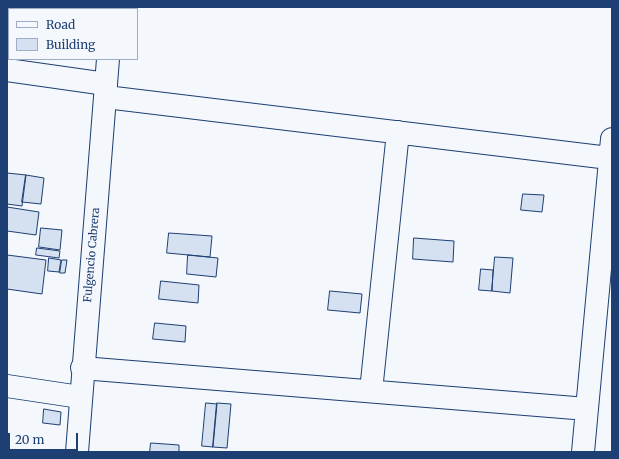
<!DOCTYPE html>
<style>
body{margin:0}
#map{position:relative;width:619px;height:459px;overflow:hidden;background:#f4f7fb;font-family:Merriweather,serif}
canvas{display:block}
.frame{position:absolute;inset:0;border:8px solid #1d3f73;pointer-events:none}
.legend{position:absolute;left:8px;top:8px;width:130px;height:52px;box-sizing:border-box;background:#f4f7fb;border:1px solid #9eadc5;margin:0;padding:5px 7px;list-style:none;font-size:12px;color:#1d3f73}
.legend li{display:flex;align-items:center;gap:8px;height:20px}
.legend b{width:20px;border:1px solid #9eadc5}
.scale{position:absolute;left:8px;top:433px;width:70px;height:18px;box-sizing:border-box;border:2px solid #1d3f73;border-top:0;padding-left:5px;font-size:12px;line-height:14px;white-space:nowrap;color:#1d3f73;-webkit-text-stroke:3px #f4f7fb;paint-order:stroke}
</style>
<div id="map">
<canvas width="619" height="459"></canvas>
<div class="frame"></div>
<ul class="legend">
<li><b style="height:5px;background:#f4f7fb"></b>Road</li>
<li><b style="height:11px;background:#d5e0f0"></b>Building</li>
</ul>
<div class="scale">20 m</div>
</div>
<script>
const g = document.querySelector('canvas').getContext('2d');
g.lineJoin = 'round';
function paint(path, color) {
  g.fillStyle = color;
  g.fill(path, 'evenodd');
}
function stroke(path, color, width, dash) {
  g.strokeStyle = color;
  g.lineWidth = width;
  g.lineCap = dash ? 'butt' : 'round';
  g.setLineDash(dash || []);
  g.stroke(path);
}
function drawText(font, color, halo, rows, align = 'center') {
  g.font = font + ' Merriweather,serif';
  g.lineWidth = 3;
  g.setLineDash([]);
  g.textBaseline = 'middle';
  g.strokeStyle = halo;
  g.fillStyle = color;
  for (const [text, x, y, turn = 0] of rows) {
    g.save();
    g.translate(x, y);
    g.rotate((+turn || 0) * Math.PI / 180);
    g.textAlign = isNaN(turn) ? turn : align;
    if (halo) g.strokeText(text, 0, 0);
    g.fillText(text, 0, 0);
    g.restore();
  }
}
const building = new Path2D(`
 M7,173L26,175L22,206L7,204Z
 M26,175L44,178L41,204L22,202Z
 M523,194L544,195L542,212L521,210Z
 M7,207L39,212L36,235L7,231Z
 M41,228L62,230L60,250L39,247Z
 M169,233L212,236L210,257L167,253Z
 M414,238L454,241L453,262L413,259Z
 M37,248L60,251L59,258L36,255Z
 M7,255L46,260L42,294L7,289Z
 M188,255L218,258L216,277L187,274Z
 M495,257L513,258L510,293L492,291Z
 M49,258L61,260L59,272L48,271Z
 M62,260H67L65,273H60Z
 M481,269L493,270L492,291L479,290Z
 M161,281L199,285L198,303L159,299Z
 M330,291L362,294L360,313L328,310Z
 M155,323L186,326L185,342L153,339Z
 M206,403L217,404L213,447L202,446Z
 M217,403L231,404L227,448L213,447Z
 M44,409L61,412L60,425L43,423Z
 M151,443L179,445V452H150Z`);
paint(building, '#d5e0f0');
stroke(building, '#1d3f73', 1);
const minor = new Path2D(`
 M7,70L106,84
 M106,97L609,158
 M82,368L587,409
 M7,386L80,397
 M371,391L398,132
 M583,452L612,139`);
const major = new Path2D(`
 M112,9V7
 M77,452L108,59`);
stroke(minor, '#1d3f73', 24);
stroke(major, '#1d3f73', 24);
stroke(minor, '#f4f7fb', 22);
stroke(major, '#f4f7fb', 22);
drawText('11px', '#1d3f73', '#f4f7fb', [
 ["Fulgencio Cabrera",92,255,-85]
]);
</script>
